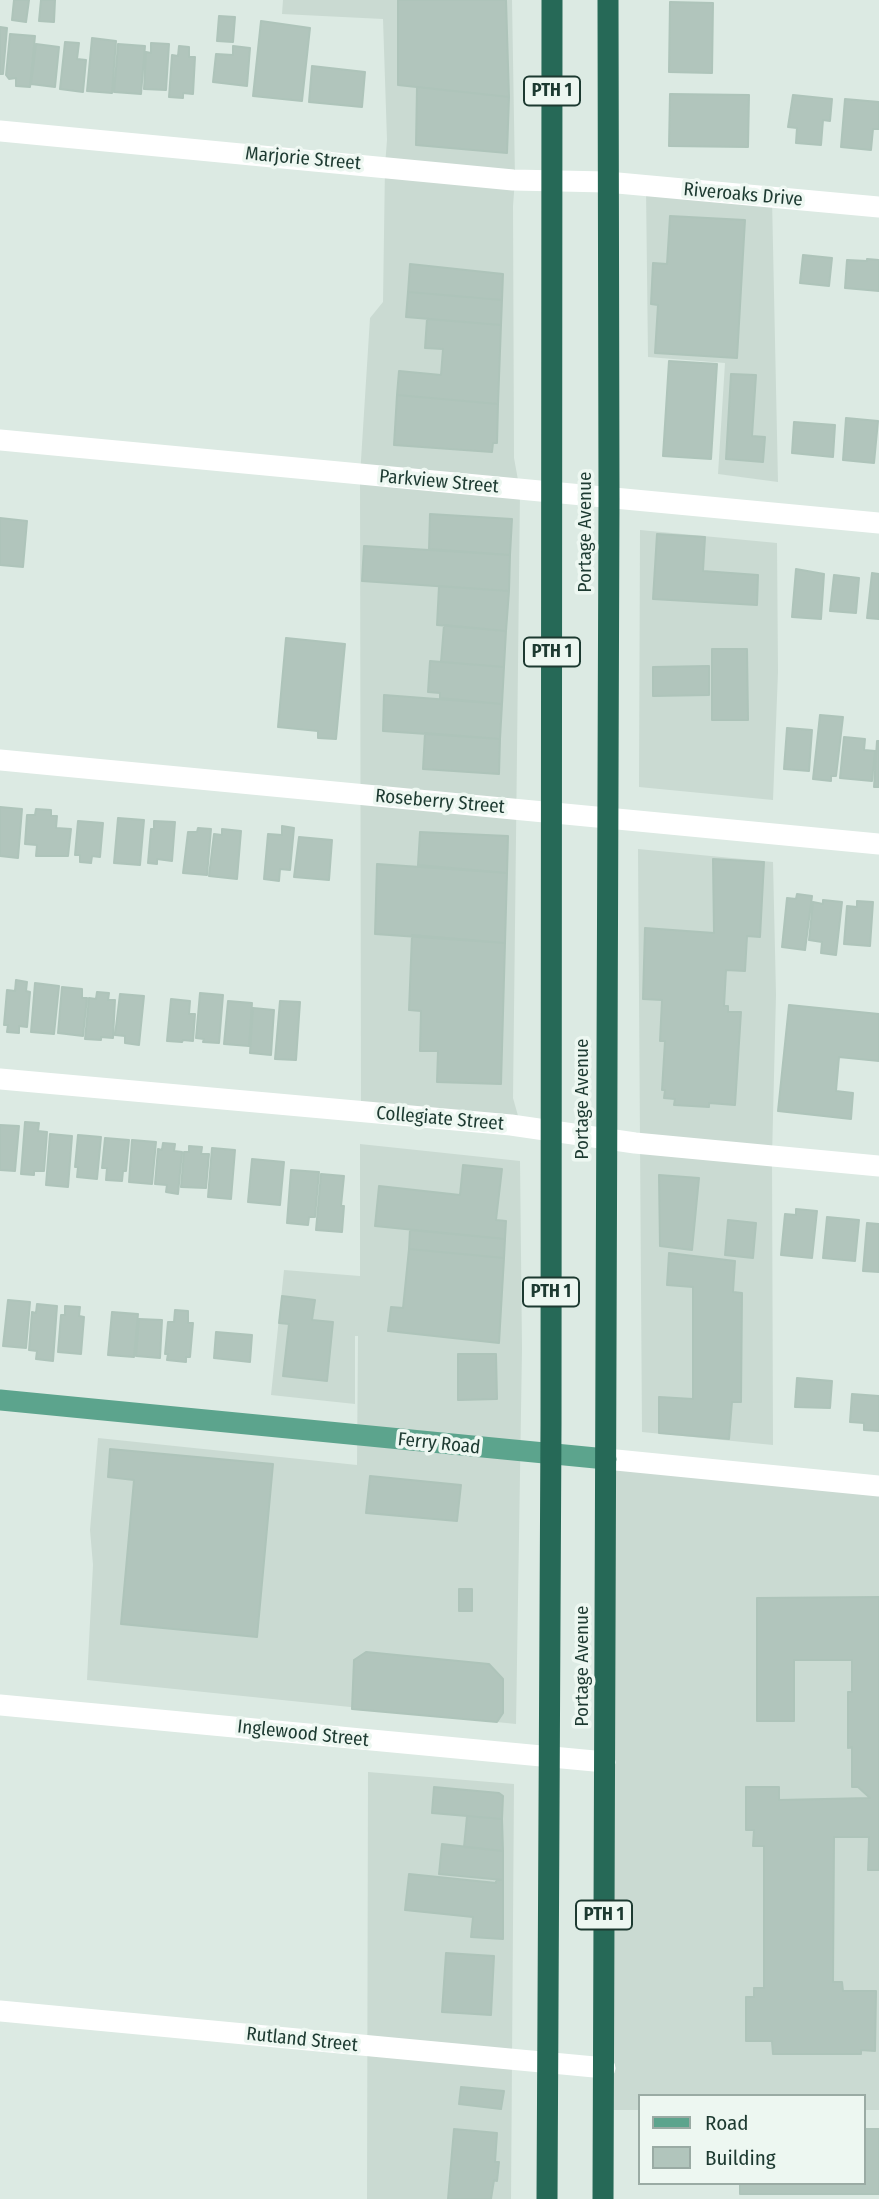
<!DOCTYPE html>
<style>
body{margin:0}
#map{position:relative;width:879px;height:2199px;overflow:hidden;background:#dceae3;font-family:"Fira Sans Condensed",sans-serif}
canvas{display:block}
.legend{position:absolute;left:638px;top:2094px;width:228px;height:91px;box-sizing:border-box;background:#edf7f1;border:2px solid #9aaba4;margin:0;padding:9px 12px;list-style:none;font-size:21px;color:#1d3a31}
.legend li{display:flex;align-items:center;gap:14px;height:35px}
.legend b{width:35px;border:2px solid #9aaba4}
</style>
<div id="map">
<canvas width="879" height="2199"></canvas>
<ul class="legend">
<li><b style="height:9px;background:#5ca48d"></b>Road</li>
<li><b style="height:19px;background:#b1c5bc"></b>Building</li>
</ul>
</div>
<script>
const g = document.querySelector('canvas').getContext('2d');
g.lineJoin = 'round';
function paint(path, color) {
  g.fillStyle = color;
  g.fill(path, 'evenodd');
}
function stroke(path, color, width, dash) {
  g.strokeStyle = color;
  g.lineWidth = width;
  g.lineCap = dash ? 'butt' : 'round';
  g.setLineDash(dash || []);
  g.stroke(path);
}
function drawText(font, color, halo, rows, align = 'center') {
  g.font = font + ' "Fira Sans Condensed",sans-serif';
  g.lineWidth = 7;
  g.setLineDash([]);
  g.textBaseline = 'middle';
  g.strokeStyle = halo;
  g.fillStyle = color;
  for (const [text, x, y, turn = 0] of rows) {
    g.save();
    g.translate(x, y);
    g.rotate((+turn || 0) * Math.PI / 180);
    g.textAlign = isNaN(turn) ? turn : align;
    if (halo) g.strokeText(text, 0, 0);
    g.fillText(text, 0, 0);
    g.restore();
  }
}
paint(new Path2D(`
 M283,0H512L515,179L513,206L514,458L520,491L513,1098L522,1130L361,1114L360,476L370,318L383,302L385,166L387,140L383,19L282,14Z
 M646,188L772,199L778,482L718,474L725,363L648,357Z
 M640,530L777,543L778,672L773,800L639,787Z
 M638,849L773,862L776,995L772,1157L773,1445L642,1432Z
 M360,1144L520,1161L522,1349L516,1724L87,1680L93,1565L90,1530L98,1438L357,1465L358,1336H355V1404L271,1395L284,1270L360,1276Z
 M606,1459L879,1486V2110H863V2096H639V2110H603Z
 M368,1772L514,1784L511,2199H367Z`), '#cadad2');
const building = new Path2D(`
 M14,0H29L26,22L12,20Z
 M41,0H55L54,22L39,21Z
 M398,0H506L509,97L398,85Z
 M670,2L713,3L712,73L669,72Z
 M219,16L235,17L233,42L217,41Z
 M261,21L310,28L302,101L253,96Z
 M0,27L7,28L3,74H0Z
 M10,34L35,36L30,87L16,86V78L9,79L6,75Z
 M92,38L116,41L112,93L87,91Z
 M65,42L79,43L77,59L86,60L83,92L60,89Z
 M151,43L169,44L166,90L144,89L146,52L151,53Z
 M36,44L59,47L55,87L31,84Z
 M118,44L145,46L141,94L114,92Z
 M179,46L189,47V57H195L193,94L183,93V98L169,97L172,55L178,56Z
 M233,46L250,48L247,86L213,82L216,54L233,55Z
 M312,66L365,72L362,107L309,102Z
 M417,87L509,97L507,153L416,145Z
 M670,94L749,95L748,147L669,146Z
 M793,95L832,99L830,121L823,120L821,145L796,143L797,128L788,127Z
 M845,99L879,102V129H873L871,150L841,147Z
 M670,216L745,220L737,358L655,353L658,305L651,304L653,263L667,264Z
 M803,255L832,258L829,286L800,283Z
 M867,259L879,260V291L845,288L847,260L867,261Z
 M410,264L503,274L502,300L408,292Z
 M408,292L502,300L501,325L406,317Z
 M427,319L501,325L498,404L397,395L399,371L441,375L443,349L425,348Z
 M669,361L717,364L711,459L663,456Z
 M731,374L756,375L752,436L765,437L763,462L726,459Z
 M397,395L498,404L497,443H493L492,452L394,445Z
 M846,418L878,421L874,463L843,460Z
 M794,422L835,425L833,457L792,453Z
 M430,514L512,519L510,555L429,549Z
 M0,518L27,521L23,567L0,565Z
 M657,534L705,537L703,571L758,575L757,605L653,599Z
 M364,546L510,555L509,591L362,581Z
 M796,569L824,574L821,619L792,617Z
 M872,573L879,574V619L867,618Z
 M834,575L859,578L856,613L830,611Z
 M439,586L509,591L506,631L437,625Z
 M444,625L506,631L504,667L441,662Z
 M286,638L345,644L336,739L318,738V731L278,727Z
 M712,649H747L748,720H712Z
 M430,661L504,667L502,704L440,698V693L428,692Z
 M709,666V695L653,696V667Z
 M384,695L502,704L500,739L383,731Z
 M820,715L843,717L836,776H831V781L813,779Z
 M787,728L812,730L809,771L784,769Z
 M425,733L500,739L499,774L423,769Z
 M844,737L865,739L864,750L875,751L872,781L840,778Z
 M877,741H879V787H874Z
 M0,807L22,809L18,858L0,856Z
 M36,809L51,810V816H57L56,828L71,829L68,856H36L37,845L25,844L27,815H35Z
 M118,818L144,820L140,865L114,863Z
 M78,821L103,823L100,857L92,856L91,863L80,862V855H75Z
 M154,821L175,822L172,861L157,859V864L148,863L151,829H154Z
 M282,826L294,828L290,870L280,869L279,881L264,879L268,834L282,835Z
 M198,828L211,829L207,875L183,873L188,832H197Z
 M222,829L241,831L237,879L209,876L214,834L222,835Z
 M420,832L508,836L507,873L418,865Z
 M299,837L332,840L329,880L294,877Z
 M713,859L764,862L760,937L747,936L745,971L726,970L724,1006H728V1012H741L735,1105L709,1103V1107L674,1105L675,1099L664,1098L665,1090H662L665,1041H660L662,1000L643,999L645,928L714,933Z
 M377,864L507,873L505,943L375,934Z
 M797,894L812,896L805,950L782,947L787,898L796,899Z
 M823,900L842,902L836,955L821,953L822,942L809,940L813,902L823,904Z
 M857,901L873,902L870,946L844,944L847,906L857,907Z
 M412,935L505,943L501,1084L437,1082L438,1051H420L421,1011L409,1010Z
 M16,980L27,982L26,991L30,992L27,1027L19,1026V1033L7,1032L8,1025H4L7,990L15,991Z
 M35,983L59,986L54,1034L31,1032Z
 M62,987L82,989V998H87L83,1036L58,1033Z
 M97,992L109,993L108,1000H115L113,1038L101,1037V1040L85,1039L89,998L96,999Z
 M200,993L223,995L219,1043L203,1042L204,1039L196,1038Z
 M120,994L144,996L139,1045L125,1043V1036L115,1035Z
 M171,999L190,1001L189,1014H195L193,1041L183,1040L182,1042L167,1041Z
 M228,1001L252,1003L249,1046L224,1044Z
 M280,1001L300,1002L296,1060L275,1059Z
 M789,1005L879,1014V1061L839,1057L836,1091L853,1093L851,1119L778,1111Z
 M253,1008L274,1010L271,1055L250,1053Z
 M25,1122L39,1123L38,1131L47,1132L44,1171H34V1175L21,1174Z
 M0,1125L19,1126L15,1171L0,1170Z
 M50,1134L72,1136L68,1187L46,1185Z
 M78,1135L101,1137L97,1179L77,1177L78,1167H75Z
 M105,1138L129,1140L126,1171H123L122,1181L106,1180L107,1168H102Z
 M132,1140L156,1142L152,1184L129,1182Z
 M163,1143L175,1144L174,1151L182,1152L178,1194L166,1192L167,1185L155,1184L158,1149L162,1150Z
 M189,1146L202,1147L201,1154H209L206,1188L181,1187L184,1152H189Z
 M212,1148L235,1150L231,1199L208,1197Z
 M252,1159L284,1162L280,1205L248,1202Z
 M463,1165L502,1169L496,1220L506,1221L505,1239L375,1226L379,1186L460,1195Z
 M291,1170L319,1172L315,1217H309L308,1225L287,1223Z
 M321,1174L344,1176L341,1206H344L342,1232L316,1230Z
 M659,1175L699,1178L692,1250L660,1246Z
 M796,1209L817,1211L812,1258L781,1255L785,1214L796,1215Z
 M827,1217L859,1220L855,1261L823,1258Z
 M728,1220L756,1223L753,1258L725,1255Z
 M867,1223L879,1224V1272L863,1271Z
 M410,1230L505,1239L504,1258L409,1249Z
 M409,1249L504,1258L499,1343L388,1331L391,1307L403,1308Z
 M669,1253L735,1261L733,1292L742,1293L741,1402H732L729,1439L659,1433V1397L693,1399V1287L667,1285Z
 M282,1296L315,1300L312,1320L333,1322L327,1381L283,1376L289,1324L279,1323Z
 M8,1300L30,1302L26,1348L3,1346Z
 M37,1304L57,1306L53,1361L36,1359L37,1351L29,1350L32,1312L36,1313Z
 M65,1306L80,1307L79,1316L84,1317L81,1354L58,1352L61,1315H65Z
 M175,1310L188,1311V1323H193L190,1357H186V1362L167,1360L168,1354H165L168,1322H174Z
 M112,1312L138,1314L134,1357L108,1355Z
 M139,1319L162,1320L160,1358L136,1356Z
 M216,1332L252,1335L250,1362L214,1358Z
 M458,1354H496L497,1399L458,1400Z
 M797,1378L832,1381L830,1408L795,1407Z
 M852,1394L879,1396V1431L864,1430V1423L850,1422Z
 M110,1449L273,1464L257,1637L121,1624L134,1480L108,1477Z
 M370,1476L461,1485L457,1521L366,1513Z
 M459,1589H472V1611H459Z
 M879,1597V1870H868L869,1837H834L833,1982H842L843,1991H876L875,2051L861,2050V2054H773L772,2041H746V1997H754V1988H764V1846H753L754,1830H746V1787H779V1800L870,1798L858,1787H852V1747L848,1748V1692H852V1660H794V1721H757V1598Z
 M366,1652L489,1664L503,1679V1713L497,1722L352,1709L354,1660Z
 M434,1787L499,1793L503,1796L502,1819L432,1813Z
 M467,1816L502,1819L503,1851L464,1847Z
 M442,1844L503,1851V1880L439,1874Z
 M409,1874L496,1883V1880H503V1939L471,1937L473,1917L405,1910Z
 M446,1953L494,1956L491,2015L442,2012Z
 M461,2087L504,2091L501,2109L459,2104Z
 M454,2129L497,2133L495,2162H499L497,2181L494,2180L491,2199H448Z
 M863,2129H879V2194H740V2183H863Z`);
paint(building, '#b1c5bc');
stroke(building, '#aec4ba', 2);
stroke(new Path2D(`
 M0,131L513,180L607,182L879,207
 M0,440L879,523
 M0,760L879,844
 M0,1079L511,1125L635,1143L879,1166
 M606,1459L879,1486
 M0,1705L605,1762
 M0,2011L605,2068`), '#fff', 21);
stroke(new Path2D(`
 M0,1400L606,1459`), '#5ca48d', 21);
stroke(new Path2D(`
 M547,2199L551,1424L552,0
 M603,2199L609,498L608,0`), '#266957', 21);
for (const [x, y, w] of [
 [552,91,56],
 [552,652,56],
 [551,1292,56],
 [604,1915,56]
]) {
  const box = new Path2D();
  box.roundRect(x - w / 2, y - 14.5, w, 29, 5);
  g.fillStyle = '#edf7f1';
  g.fill(box);
  stroke(box, '#1d3a31', 2);
}
drawText('bold 18px', '#1d3a31', null, [
 ["PTH 1",552,91],
 ["PTH 1",552,652],
 ["PTH 1",551,1292],
 ["PTH 1",604,1915]
]);
drawText('19px', '#1d3a31', '#edf7f1', [
 ["Marjorie Street",303,159,5],
 ["Riveroaks Drive",743,195,5],
 ["Parkview Street",439,482,5],
 ["Portage Avenue",586,532,-90],
 ["Roseberry Street",440,802,5],
 ["Portage Avenue",583,1099,-90],
 ["Collegiate Street",440,1119,5],
 ["Ferry Road",439,1444,6],
 ["Portage Avenue",583,1666,-90],
 ["Inglewood Street",303,1734,6],
 ["Rutland Street",302,2040,6]
]);
</script>
